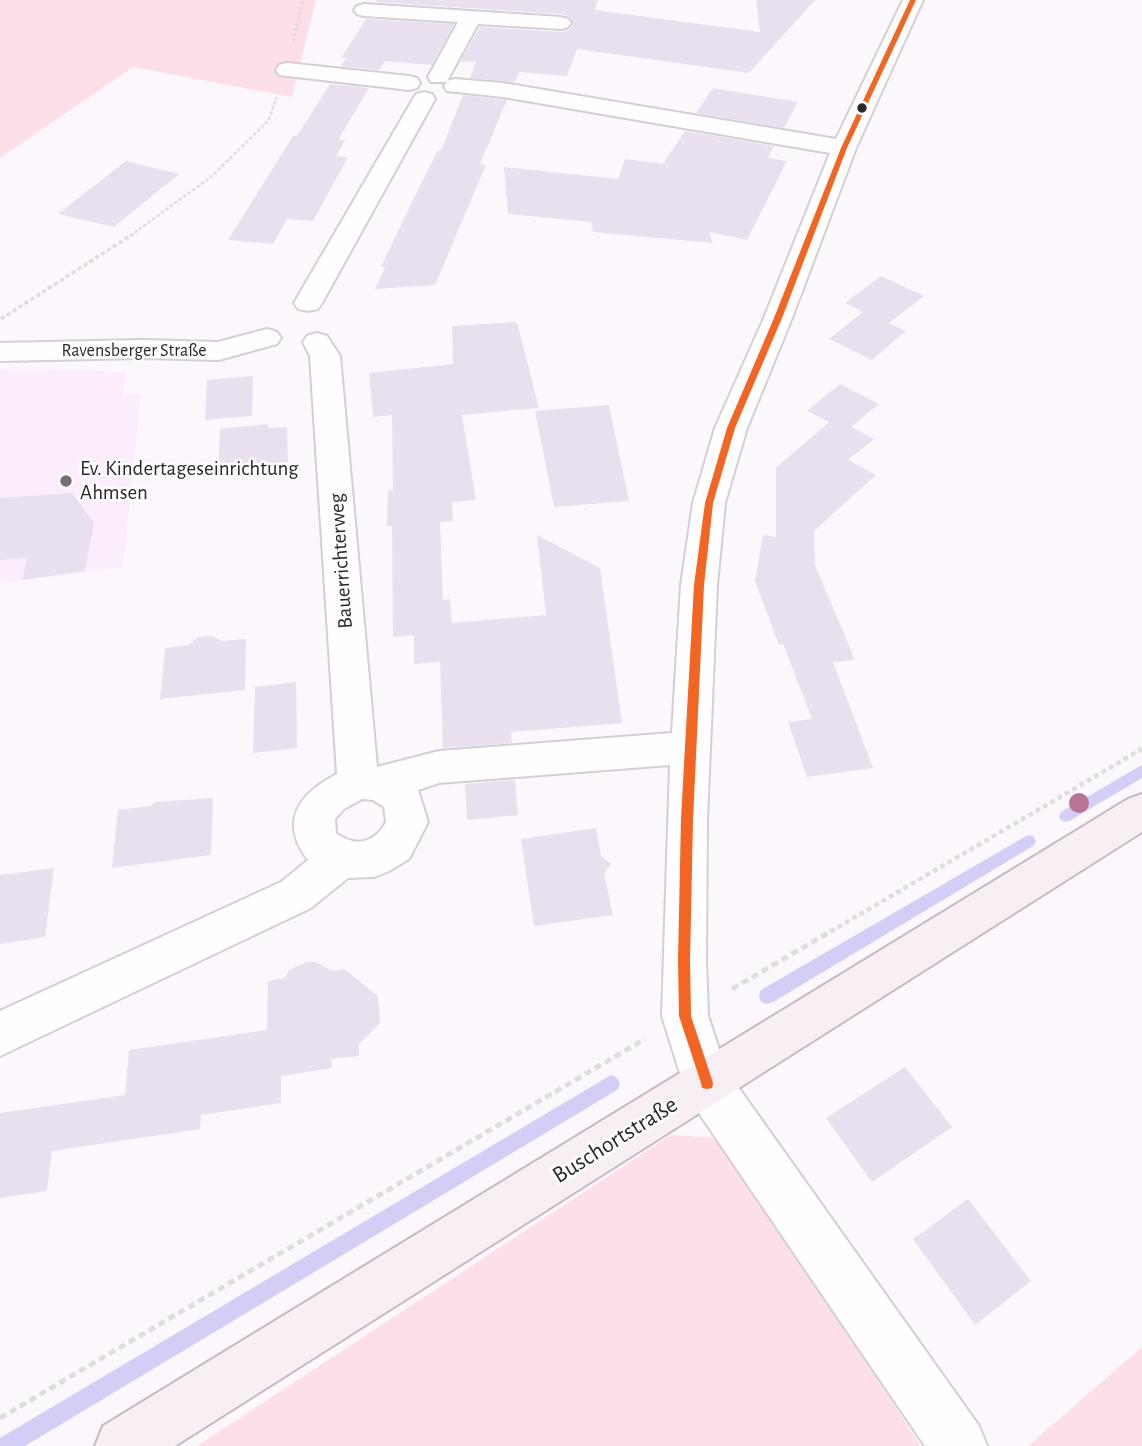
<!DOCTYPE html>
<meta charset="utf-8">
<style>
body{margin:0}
canvas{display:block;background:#fcf7fc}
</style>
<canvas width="1142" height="1446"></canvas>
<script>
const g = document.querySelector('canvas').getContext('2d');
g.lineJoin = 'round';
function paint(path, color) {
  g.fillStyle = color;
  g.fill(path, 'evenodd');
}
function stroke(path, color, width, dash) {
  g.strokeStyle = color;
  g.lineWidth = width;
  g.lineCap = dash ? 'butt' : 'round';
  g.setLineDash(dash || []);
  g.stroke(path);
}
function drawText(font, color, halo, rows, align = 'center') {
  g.font = font + ' "Alegreya Sans",sans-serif';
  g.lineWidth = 5;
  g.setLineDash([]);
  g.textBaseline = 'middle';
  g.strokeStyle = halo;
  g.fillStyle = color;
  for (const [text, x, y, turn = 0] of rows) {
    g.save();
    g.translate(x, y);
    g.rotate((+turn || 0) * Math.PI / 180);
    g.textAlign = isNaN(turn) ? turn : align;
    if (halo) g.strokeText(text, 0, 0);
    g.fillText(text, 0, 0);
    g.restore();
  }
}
paint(new Path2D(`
 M24,369L126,372L123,395L141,394L123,567L0,583V370Z`), '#fbedfc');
paint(new Path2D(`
 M0,0H316L292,97L133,67L0,158Z
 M671,1135L718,1138L921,1446H197Z
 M1142,1347V1446H1028Z`), '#fddfe8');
paint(new Path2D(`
 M1142,765V778L1071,820L1066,822L1061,820L1059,816L1061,812Z
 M1028,835L1033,836L1036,841L1033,846L773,1002L767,1004L761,1002L759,996L761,990Z
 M611,1075L617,1078L620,1084L617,1090L25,1446H0V1438Z`), '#d2cef5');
paint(new Path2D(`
 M377,0H598L594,10L760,32L756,0H815L749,73L577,49L567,76L519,72L515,82L470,78L476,61L460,62L480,27L561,32L569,30L573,25L570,17L561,14L376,2Z
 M366,19L454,24L432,65L385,61L379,70L341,66L346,58H341Z
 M330,84L369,88L338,140H345L336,156L348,157L313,221L287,219L273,244L228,240L293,136H297Z
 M713,88L798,102L784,128L696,113Z
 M463,95L507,100L480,164L486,165L435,285L375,289L385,267H381L410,206L438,150L441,151Z
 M685,131L774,146L768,158L787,161L747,240L709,232L713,243L593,232L591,222L508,214L504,167L618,179L625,159L663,164Z
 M126,161L179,174L114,227L58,214Z
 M881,276L924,296L889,323L906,331L872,360L829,339L863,312L845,303Z
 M517,322L539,408L462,415L476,500L452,502L453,521L440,522L443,600L450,599L452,623L546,615L537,535L600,568L622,723L511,732L512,743L443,748L440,662L414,664V635L393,637L392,526H387L388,490H393L392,415L373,417L369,373L453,364L452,326Z
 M253,376L252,416L205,420L207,380Z
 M840,384L879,404L851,427L874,439L848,460L876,475L814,531L815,565L855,660L833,662L873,768L807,777L788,722L812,719L783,644L779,645L755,581L763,535L776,537V468L829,422L807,411Z
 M609,405L629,501L554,507L535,411Z
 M268,424V428L287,427L288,462L218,469L220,429Z
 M72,493L94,523L85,571L22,580L27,558L0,560V498Z
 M212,636L222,641L246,639L245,690L160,699L165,648L189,645L198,637Z
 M296,682L297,748L253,753L255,687Z
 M515,780L518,815L467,820L465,784Z
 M213,798L211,855L112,868L118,810L151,806L155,802Z
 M596,828L601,856L611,864L604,873L613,915L534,926L521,839Z
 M54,868L45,937L0,944V875Z
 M306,962H315L333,971L344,969L378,996L380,1023L359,1044V1056L331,1059L332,1068L281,1076V1103L201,1115L200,1129L52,1151L47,1191L0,1198V1113L125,1095L129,1050L267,1030L268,981L285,978L289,970Z
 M905,1067L952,1127L872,1182L826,1118Z
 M968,1199L1031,1281L975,1325L913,1239Z`), '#e8e0ef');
const minor = new Path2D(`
 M903,0H923L856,148L792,318L747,428L725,503L717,585L707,819L706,960L708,1016L726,1070L979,1426L987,1446H925L690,1100L683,1083L662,1016L670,765L439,783L418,790L428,822L409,859L389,871L374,877L348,878L311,908L0,1056V1011L281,882L308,860C278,821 300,793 337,774L310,356L303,342L307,336L317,333L327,336L340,356L377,767L439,751L672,733L681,585L693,503L715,428L764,318L830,153L503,97L447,91L444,86L447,82H431L428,77L458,22L364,16L357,14L354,10L357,6L364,4L561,17L568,19L571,23L568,27L561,29L478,24L447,81L455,79L503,83L836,139ZM362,799L373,800L384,807L386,822C375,844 354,847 336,833L335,819L344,809Z
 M287,63L409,76L417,78L420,83L417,88L409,90L279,75L276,70L279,65Z
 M424,92L432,94L435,99L322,303L318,309L308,311L298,309L294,303L413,99L416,94Z
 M267,329L277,332L281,338L277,344L219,360L142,358L0,361V343L142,340L218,342Z`);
const major = new Path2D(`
 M1142,794V832L175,1446H95L103,1426L1128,799Z`);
stroke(minor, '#d4cfd4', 4);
stroke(major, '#c8b9c3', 4);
stroke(new Path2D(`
 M293,42L303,0
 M130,236L212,176L268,121L277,97`), '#dfdedf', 2.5, [3.5, 2]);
stroke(new Path2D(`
 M1,319L133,234`), '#dfdedf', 3.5, [4.5, 2.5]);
stroke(new Path2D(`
 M823,936L1142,749`), '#dfdedf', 4.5, [5, 3.5]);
stroke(new Path2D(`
 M732,989L826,934
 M0,1418L645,1039`), '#dfdedf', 5, [7, 4.5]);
paint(minor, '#fffeff');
paint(major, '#f8eff4');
paint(new Path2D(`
 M910,0H916L847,148L782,318L735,428L713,503L704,585L693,819L690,960L691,1016L713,1083L712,1088L707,1089L702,1088L701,1083L679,1016L678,960L681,819L694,585L705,503L727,428L774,318L841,148Z`), '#f26522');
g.fillStyle = '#b97495';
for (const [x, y] of [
 [1079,803]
]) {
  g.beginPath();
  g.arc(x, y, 10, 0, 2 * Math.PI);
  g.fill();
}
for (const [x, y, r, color] of [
 [862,108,6,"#2d262d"],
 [66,481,7,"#756f75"]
]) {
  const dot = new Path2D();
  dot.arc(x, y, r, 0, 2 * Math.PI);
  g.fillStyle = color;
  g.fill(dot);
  stroke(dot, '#fff', 2.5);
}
drawText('18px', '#2d262d', '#fff', [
 ["Ravensberger Straße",134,351]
]);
drawText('21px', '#2d262d', '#fff', [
 ["Ev. Kindertageseinrichtung",80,469],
 ["Ahmsen",80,493]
], 'left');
drawText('21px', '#2d262d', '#fff', [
 ["Bauerrichterweg",341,561,-94]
]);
drawText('24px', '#2d262d', '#fff', [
 ["Buschortstraße",615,1140,-32]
]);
</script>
